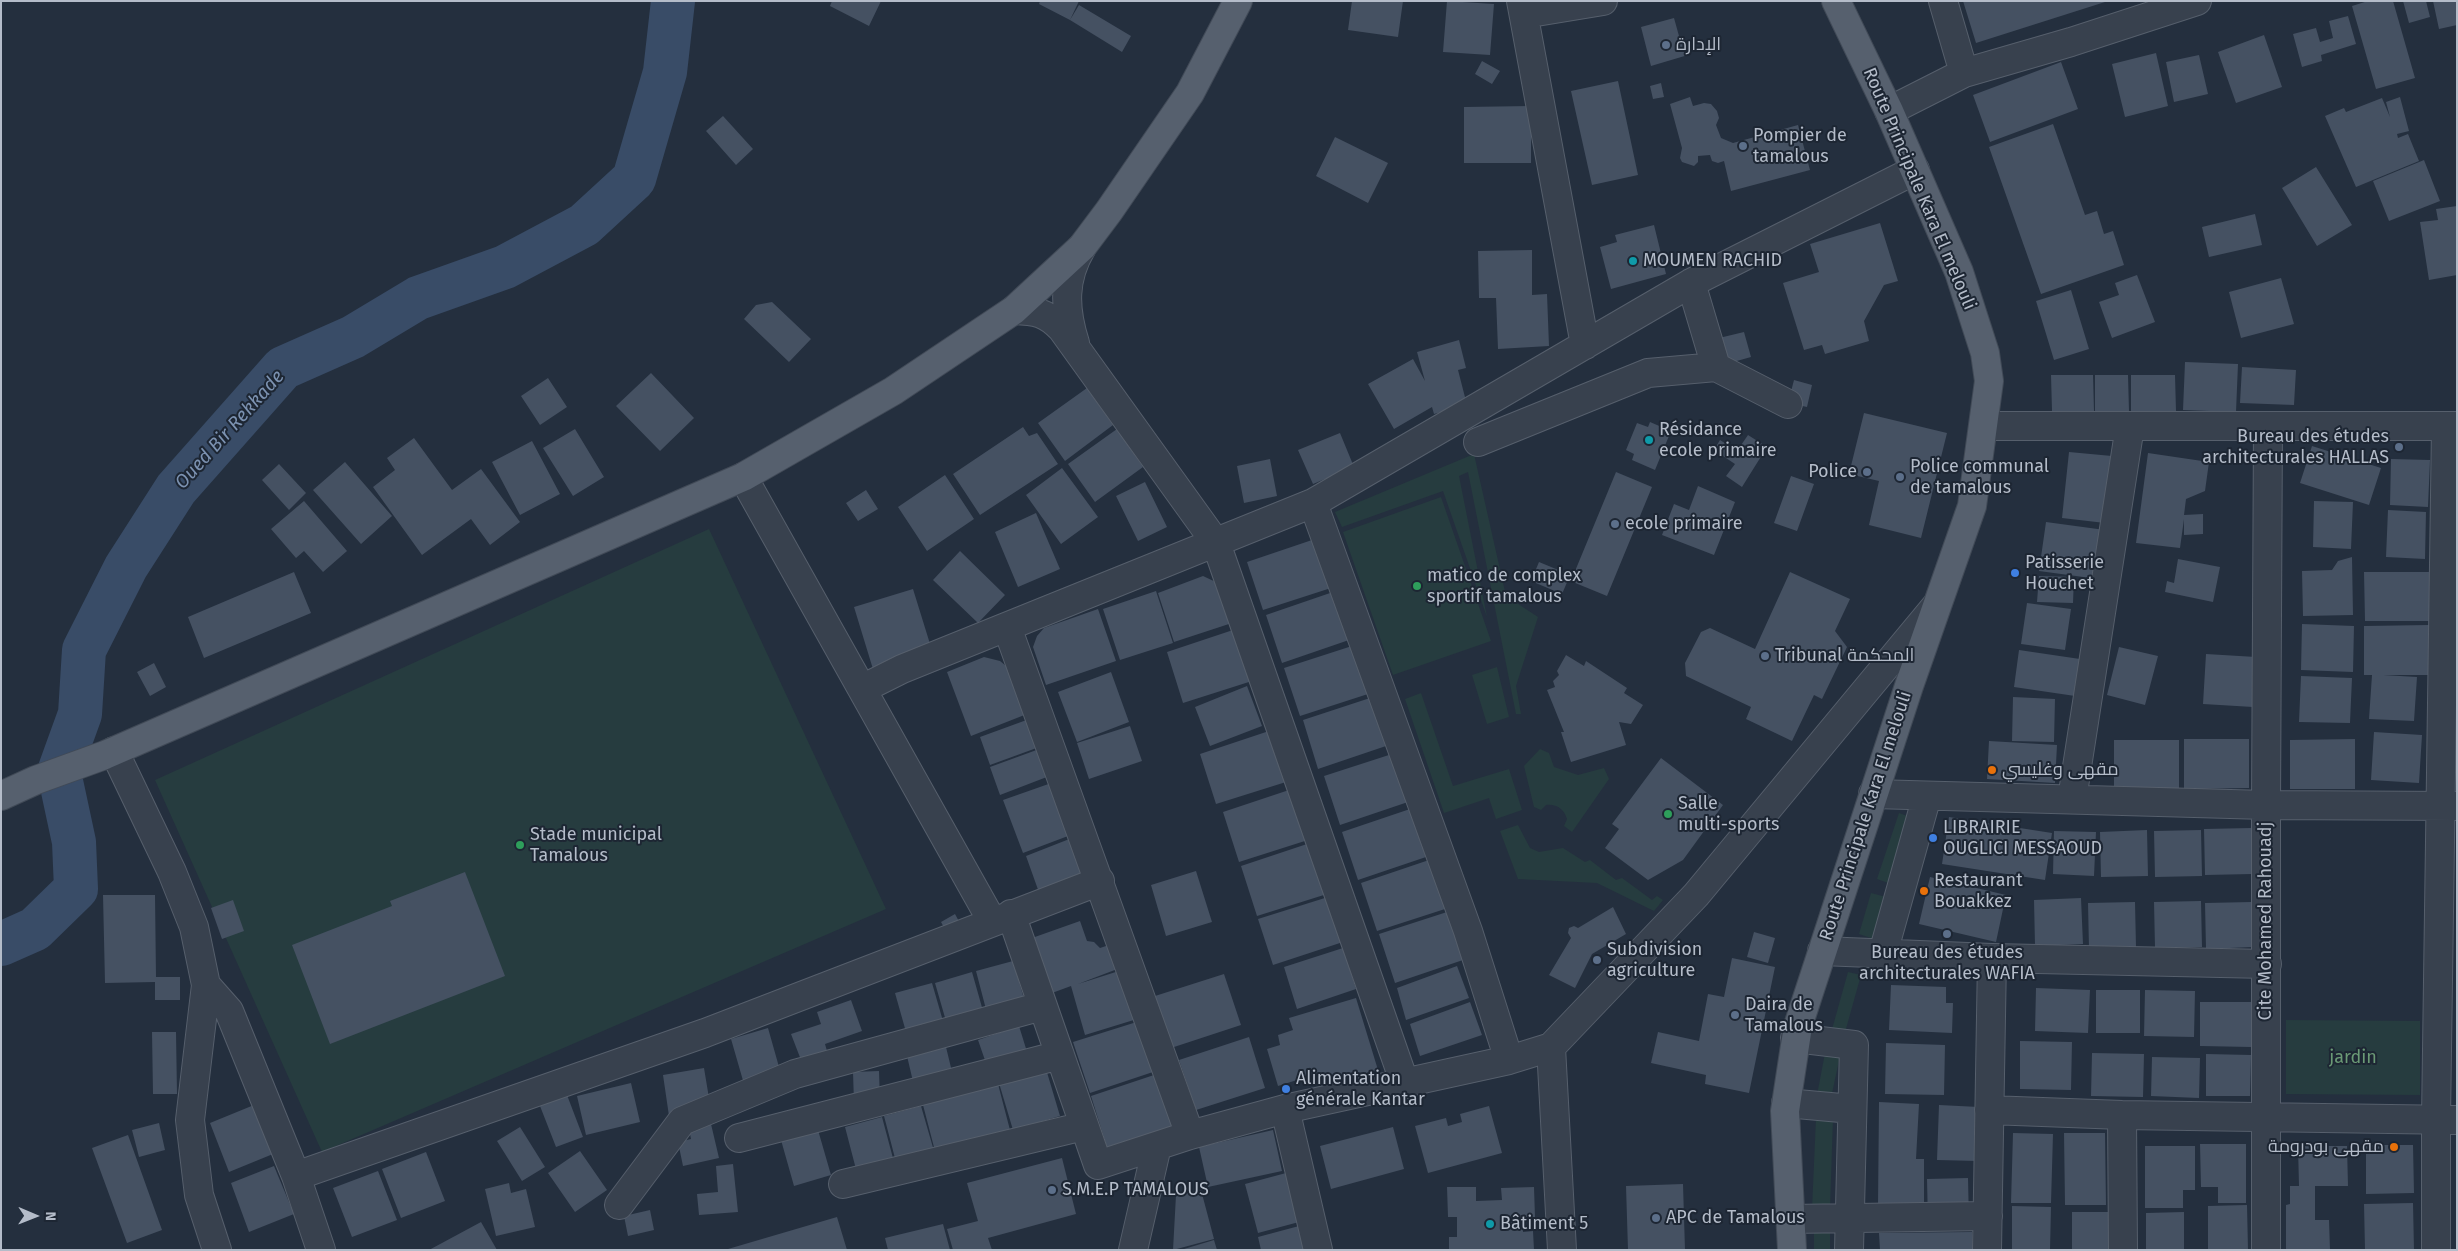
<!DOCTYPE html>
<meta charset="utf-8">
<style>
body{margin:0}
#map{position:relative;width:2458px;height:1251px;overflow:hidden;background:#242f3e;font-family:"Fira Sans",sans-serif}
canvas{display:block}
.frame{position:absolute;inset:0;border:2px solid #b4bcc9;pointer-events:none}
.north{position:absolute;left:10px;top:1191px;width:50px;height:50px;-webkit-text-stroke:4px #1d2633;paint-order:stroke;rotate:91deg;font-size:14px;font-weight:700;line-height:20px;text-align:center;color:#b4bcc9}
.north::after{content:'';display:block;margin:auto;width:18px;height:22px;background:#b4bcc9;clip-path:polygon(50% 0,100% 100%,50% 72%,0 100%)}
</style>
<div id="map">
<canvas width="2458" height="1251"></canvas>
<div class="frame"></div>
<div class="north">N</div>
</div>
<script>
const g = document.querySelector('canvas').getContext('2d');
g.lineJoin = 'round';
function paint(path, color) {
  g.fillStyle = color;
  g.fill(path, 'evenodd');
}
function stroke(path, color, width, dash) {
  g.strokeStyle = color;
  g.lineWidth = width;
  g.lineCap = dash ? 'butt' : 'round';
  g.setLineDash(dash || []);
  g.stroke(path);
}
function drawText(font, color, halo, rows, align = 'center') {
  g.font = font + ' "Fira Sans",Cairo,sans-serif';
  g.lineWidth = 4;
  g.setLineDash([]);
  g.textBaseline = 'middle';
  g.strokeStyle = halo;
  g.fillStyle = color;
  for (const [text, x, y, turn = 0] of rows) {
    g.save();
    g.translate(x, y);
    g.rotate((+turn || 0) * Math.PI / 180);
    g.textAlign = isNaN(turn) ? turn : align;
    if (halo) g.strokeText(text, 0, 0);
    g.fillText(text, 0, 0);
    g.restore();
  }
}
paint(new Path2D(`
 M1474,454L1506,596L1538,617L1516,686L1521,714H1516L1468,472L1459,476L1487,617L1443,491L1342,527L1335,512Z
 M1441,497L1491,641L1393,675L1343,532Z
 M709,529L886,909L322,1152L155,780Z
 M1497,667L1509,717L1487,724L1472,675Z
 M1421,693L1453,786L1509,769L1522,810L1496,819L1489,798L1444,813L1405,699Z
 M1540,749L1549,753L1554,767L1578,775L1604,768L1609,779L1572,832L1564,826L1567,819C1564,809 1557,804 1546,805L1541,810L1534,807L1524,766Z
 M1899,813L1913,818L1891,884L1877,879Z
 M1518,825L1530,848L1539,852L1563,848L1585,862L1590,860L1616,880L1622,878L1652,900L1657,896L1663,900L1654,911L1597,883L1518,879L1500,831Z
 M1871,893L1886,897L1874,939L1859,934Z
 M1848,972L1861,975L1844,1036L1831,1033Z
 M2286,1020L2420,1021V1095L2286,1094Z
 M1825,1053L1840,1056L1831,1098L1817,1095Z
 M1816,1118H1833L1830,1209H1812Z
 M1814,1232H1830V1250H1814Z`), '#263c3f');
stroke(new Path2D(`
 M1,944L35,929L76,889L74,842L59,772L80,714L84,650L126,567L176,489L283,368L353,337L418,298L505,267L584,225L634,179L665,72L673,1`), '#394c67', 44);
paint(new Path2D(`
 M832,1H881L869,26L830,6Z
 M1040,1H1079L1070,20L1039,4Z
 M1352,1H1403L1398,37L1348,30Z
 M1447,1L1494,4L1490,55L1443,52Z
 M1963,1H2105V2L1976,43Z
 M2368,1H2393L2415,78L2376,89L2352,6Z
 M2403,1H2426L2430,17L2409,23Z
 M2433,1H2457V25L2439,29Z
 M1079,5L1131,36L1122,52L1070,20Z
 M2348,16L2356,44L2321,55L2322,61L2302,67L2293,34L2316,28L2320,42L2333,38L2329,21Z
 M1674,18L1679,36H1683L1688,55L1651,66L1641,27Z
 M2264,35L2282,87L2236,103L2218,52Z
 M2156,53L2168,106L2125,117L2112,64Z
 M2199,55L2208,94L2174,102L2166,62Z
 M1482,61L1500,71L1492,84L1475,74Z
 M2061,62L2078,109L1990,142L1973,95Z
 M1618,81L1638,175L1592,185L1571,91Z
 M1661,83L1664,97L1653,99L1650,86Z
 M1690,97L1693,106L1704,103L1711,104L1717,111L1719,118L1716,125L1721,138L1733,143L1798,125L1810,170L1731,191L1724,161L1718,163L1712,161L1710,155L1698,156V162L1694,166L1682,162L1680,158L1682,148L1670,104Z
 M2400,97L2409,131L2397,134L2398,138L2408,134L2419,161L2356,187L2325,116L2344,108L2346,112L2382,98L2390,117L2386,102Z
 M1531,106V163H1464V107Z
 M723,116L753,149L736,165L706,131Z
 M2053,124L2085,215L2097,211L2104,234L2113,231L2124,265L2041,294L1989,147Z
 M1335,137L1388,163L1368,203L1316,176Z
 M2424,160L2440,201L2389,221L2373,181Z
 M2316,167L2352,225L2317,246L2282,188Z
 M2457,206V275L2429,280L2420,222L2438,220L2436,209Z
 M2255,214L2262,245L2209,257L2202,227Z
 M1880,223L1898,281L1884,285L1864,321L1869,341L1825,354L1822,345L1804,350L1783,283L1819,272L1810,244Z
 M1654,225L1666,274L1611,289L1600,247L1617,242L1615,235Z
 M1532,250V295L1547,294L1549,346L1498,349L1496,298H1479L1478,251Z
 M2137,275L2155,322L2112,338L2099,302L2119,295L2115,283Z
 M2281,278L2294,324L2241,338L2229,292Z
 M2071,290L2089,349L2054,360L2036,301Z
 M772,302L811,339L789,362L744,319L756,305Z
 M1744,332L1751,357L1726,364L1719,338Z
 M1459,340L1466,368L1458,370L1467,405L1434,414L1432,407L1394,429L1368,384L1413,359L1425,381L1417,352Z
 M2185,362L2238,364L2236,412L2183,410Z
 M2242,367L2296,370L2294,405L2240,403Z
 M651,373L694,418L660,451L616,406Z
 M2051,375H2093L2094,411H2052Z
 M2095,375H2128L2129,411L2095,412Z
 M2131,375H2175L2176,411H2131Z
 M548,378L567,407L540,425L521,396Z
 M1794,380L1812,385L1807,407L1788,403Z
 M1087,388L1113,425L1065,461L1038,423Z
 M1864,413L1947,433L1921,538L1869,525L1879,481L1849,474Z
 M1650,422L1671,431L1655,470L1632,460L1634,454L1626,450L1637,423L1648,427Z
 M1023,427L1029,436L1037,433L1058,464L980,515L953,474Z
 M575,429L604,477L573,496L543,448Z
 M1117,429L1143,467L1095,502L1068,464Z
 M1340,433L1354,467L1313,484L1298,450Z
 M1748,435L1767,447L1742,487L1726,476L1735,464L1714,450L1720,440L1737,451Z
 M414,438L452,490L481,469L520,522L490,545L471,519L422,555L373,487L395,470L387,458Z
 M532,441L560,494L520,515L492,462Z
 M2312,446L2381,468L2369,505L2300,483Z
 M2069,452L2112,456L2105,523L2062,518Z
 M2148,453L2209,462L2205,491L2186,499L2184,515L2203,514V534L2184,535V519L2180,548L2136,543Z
 M1270,459L1277,496L1244,503L1237,466Z
 M2391,459L2430,460L2428,507L2390,505Z
 M345,462L392,516L361,544L313,490Z
 M279,464L306,493L289,510L262,480Z
 M1062,468L1098,517L1061,544L1026,495Z
 M1616,472L1652,487L1607,596L1568,580L1562,594L1531,581L1539,562L1573,576Z
 M945,475L974,519L927,551L898,507Z
 M1791,476L1814,484L1797,531L1774,523Z
 M1145,482L1167,527L1138,541L1116,496Z
 M1698,486L1735,502L1714,555L1662,535L1674,504L1689,510Z
 M866,490L878,509L858,521L846,503Z
 M304,501L347,551L323,572L304,551L296,558L271,529Z
 M2314,501L2353,502L2351,549L2313,547Z
 M2388,510L2426,512L2425,559L2386,557Z
 M1036,513L1060,569L1018,587L995,532Z
 M2046,522L2105,530L2098,579L2039,571Z
 M1315,539L1331,588L1263,610L1247,562Z
 M960,551L1005,595L978,623L933,580Z
 M2352,557L2353,615L2303,616L2302,571L2332,570L2338,561Z
 M2178,559L2220,567L2213,602L2165,592L2167,581L2174,583Z
 M294,572L311,613L204,658L188,617Z
 M1790,572L1850,599L1835,631L1847,647L1822,699L1814,695L1792,741L1746,719L1751,707L1686,676L1685,663L1701,632L1710,628L1755,649Z
 M2364,572H2430V621H2365Z
 M1203,576L1220,584L1232,623L1174,642L1158,593Z
 M2039,576L2074,577L2073,603L2037,602Z
 M913,589L935,660L876,679L854,607Z
 M1156,591L1173,643L1120,660L1103,609Z
 M1333,592L1349,640L1282,663L1266,615Z
 M2027,603L2071,609L2065,650L2021,644Z
 M1098,609L1116,661L1046,685L1033,647L1037,636L1044,628Z
 M2302,624L2354,626L2353,672L2301,670Z
 M2429,625V675H2383L2417,677L2414,721L2369,719L2372,675H2364V626Z
 M1236,629L1252,681L1183,703L1167,652Z
 M1352,646L1368,694L1300,716L1284,668Z
 M2119,647L2158,656L2145,705L2107,695Z
 M2019,650L2080,659L2075,696L2014,687Z
 M2206,654L2256,657L2253,707L2203,704Z
 M1566,655L1584,666L1586,661L1627,688L1624,693L1643,705L1631,724L1619,722L1626,745L1571,762L1561,732H1564L1547,690L1555,687L1553,681L1559,675L1557,671Z
 M984,657L1000,661L1011,670L1027,714L971,736L947,672Z
 M154,663L166,687L150,696L137,672Z
 M1111,672L1129,722L1077,742L1058,692Z
 M2301,676L2352,678L2350,723L2299,722Z
 M1247,686L1262,726L1210,746L1195,707Z
 M2013,697L2055,699L2054,742L2012,741Z
 M1370,698L1386,746L1318,769L1303,720Z
 M1032,718L1042,746L990,765L980,737Z
 M1130,726L1142,761L1089,779L1077,743Z
 M1269,731L1286,782L1216,804L1200,754Z
 M2374,732L2422,735L2419,783L2371,780Z
 M2184,739H2249V788L2184,789Z
 M2355,739V789H2290V740Z
 M2114,740H2179V789H2114Z
 M1989,741L2057,745L2055,783L1987,779Z
 M1042,748L1052,775L1000,795L990,767Z
 M1392,754L1408,802L1340,825L1324,776Z
 M1661,758L1723,805L1683,860L1648,880L1605,848L1619,829L1612,824Z
 M1057,781L1076,833L1023,853L1003,800Z
 M1292,789L1308,840L1239,862L1223,812Z
 M1410,809L1426,857L1358,880L1342,832Z
 M1949,817L2052,833L2045,880L1942,864Z
 M2251,828L2252,874L2205,875L2204,829Z
 M2147,830L2148,876L2101,877L2100,832Z
 M2201,830L2202,876L2155,877L2154,831Z
 M2054,831L2096,832L2094,876L2053,874Z
 M1077,836L1093,878L1041,898L1026,856Z
 M1310,843L1327,894L1257,916L1241,866Z
 M1429,860L1445,909L1377,931L1361,883Z
 M1196,871L1212,922L1166,936L1151,885Z
 M465,872L505,976L330,1044L292,945L392,906L390,901Z
 M1930,877L2006,895L1996,942L1919,924Z
 M103,895H155L156,977H180V1000H155V982L105,983Z
 M1328,897L1343,942L1273,965L1258,919Z
 M2081,898L2083,944L2035,946L2034,900Z
 M233,900L244,931L222,939L211,908Z
 M2201,901L2202,947L2155,948L2154,902Z
 M2135,902L2136,947L2089,949L2088,903Z
 M2252,902L2253,947L2206,949L2205,903Z
 M1613,907L1626,934L1592,954L1575,988L1549,975L1571,938L1568,933L1569,928L1574,926L1578,928Z
 M1447,912L1463,960L1395,983L1379,934Z
 M955,914L962,927L948,935L941,922Z
 M1080,921L1087,941L1094,942L1100,948L1112,944L1120,968L1078,984L1122,970L1137,1019L1085,1035L1071,986L1052,993L1032,938Z
 M1754,932L1775,938L1768,963L1747,957Z
 M1343,948L1356,989L1297,1009L1284,967Z
 M1732,958L1775,967L1749,1093L1705,1084L1706,1075L1651,1063L1658,1032L1699,1041L1708,994L1724,997Z
 M1013,961L1026,1006L988,1017L976,971Z
 M1457,966L1469,998L1406,1020L1397,988Z
 M972,972L985,1018L948,1028L935,983Z
 M1224,974L1241,1025L1171,1048L1155,996Z
 M932,983L945,1028L908,1039L895,993Z
 M1891,985L1946,987V1003H1953L1952,1033L1889,1030Z
 M2036,988L2090,990L2088,1033L2035,1031Z
 M2096,990H2140V1033H2096Z
 M2145,990L2195,991L2194,1037L2144,1036Z
 M1356,998L1378,1070L1321,1088L1316,1074L1278,1086L1267,1049L1280,1045L1278,1035L1293,1030L1289,1018Z
 M851,1000L862,1031L825,1044L827,1051L801,1060L791,1034L821,1024L817,1012Z
 M1470,1002L1482,1035L1420,1056L1410,1024Z
 M2200,1002H2251V1047L2200,1046Z
 M1143,1020L1159,1070L1090,1093L1073,1042Z
 M1019,1026L1028,1055L988,1069L978,1040Z
 M768,1028L781,1074L744,1084L731,1039Z
 M152,1032H176L177,1094H153Z
 M1249,1037L1265,1088L1196,1110L1179,1060Z
 M2020,1041L2072,1042L2071,1090L2020,1089Z
 M1886,1043L1945,1045L1944,1095L1885,1094Z
 M946,1047L954,1080L915,1090L907,1056Z
 M2092,1053L2144,1054L2143,1097L2091,1096Z
 M2206,1054L2251,1055L2250,1096H2206Z
 M2152,1057L2200,1058L2199,1098L2151,1096Z
 M704,1068L711,1110L669,1116L663,1075Z
 M1046,1069L1060,1116L1013,1130L999,1083Z
 M879,1071L880,1102L854,1103L853,1072Z
 M1160,1073L1176,1125L1107,1147L1091,1096Z
 M631,1083L640,1122L586,1135L577,1096Z
 M998,1084L1010,1130L935,1151L923,1105Z
 M567,1095L583,1137L556,1147L540,1106Z
 M1879,1102L1919,1104L1916,1159H1924V1206H1878Z
 M254,1105L273,1154L229,1172L210,1123Z
 M1939,1105L1979,1107L1978,1161L1937,1160Z
 M921,1106L934,1151L896,1162L884,1116Z
 M1489,1106L1502,1153L1428,1173L1415,1126L1446,1118L1448,1126L1462,1122L1460,1114Z
 M882,1117L894,1162L857,1173L845,1127Z
 M159,1123L165,1150L139,1157L132,1130Z
 M711,1124L719,1158L683,1166L678,1142L691,1139L689,1129Z
 M520,1127L545,1167L522,1181L497,1141Z
 M1393,1127L1404,1169L1331,1189L1320,1146Z
 M818,1130L831,1175L794,1186L781,1140Z
 M1273,1130L1282,1171L1208,1187L1199,1147Z
 M2013,1133L2053,1134L2051,1203H2011Z
 M2064,1133H2105L2106,1205H2065Z
 M128,1135L162,1230L127,1243L92,1148Z
 M2200,1144H2246V1203H2218V1187H2201Z
 M2366,1145H2413L2414,1193L2366,1194Z
 M2145,1146H2195V1190H2183V1208H2145Z
 M2298,1146H2347L2348,1186H2315V1220H2329L2330,1250H2286V1205L2290,1204V1186H2299Z
 M580,1151L607,1190L575,1212L548,1173Z
 M426,1152L445,1201L401,1218L382,1169Z
 M1062,1158L1076,1214L988,1238L992,1250H953L947,1229L978,1221L967,1183Z
 M733,1164L738,1212L699,1215L697,1194L718,1192L716,1166Z
 M274,1166L294,1214L249,1232L231,1183Z
 M378,1171L397,1220L352,1237L333,1188Z
 M1286,1173L1299,1222L1258,1233L1245,1184Z
 M1968,1178L1969,1222L1928,1223L1927,1179Z
 M509,1183L511,1193L526,1189L535,1227L496,1236L485,1189Z
 M1683,1184L1685,1250H1628L1626,1186Z
 M1447,1187H1476V1201L1502,1200L1501,1188L1534,1187L1535,1217H1523V1232L1533,1231L1534,1250H1449V1237H1457V1217H1448Z
 M1201,1190L1214,1239L1173,1250L1176,1195Z
 M2413,1203L2414,1250H2365L2364,1204Z
 M2247,1205L2248,1250H2208V1206Z
 M2012,1206L2051,1207L2050,1250H2012Z
 M650,1210L654,1230L628,1236L624,1216Z
 M2072,1212H2109V1250H2072Z
 M2184,1212V1250H2146V1213Z
 M837,1217L847,1250H728V1249Z
 M481,1222L497,1250H429Z
 M943,1224L950,1250H888L885,1238Z
 M1299,1226L1305,1250H1261L1258,1237Z
 M1972,1232V1250H1880L1879,1233Z
 M1214,1240L1217,1250H1184V1249Z`), '#455162');
const minor = new Path2D(`
 M1521,1L1585,345
 M1943,1L1964,73
 M1524,14L1603,1
 M1889,111L1964,73L2071,42L2197,1
 M1691,283L1716,367L1788,404
 M1014,310C1036,311 1046,312 1062,329L1216,543L1405,1084
 M1075,343C1064,308 1063,279 1082,247
 M1985,426H2457
 M2268,426L2266,805L2457,806
 M1478,442L1648,373L1716,367
 M743,477L992,921
 M1313,503L1691,283L1915,170
 M1007,627L1190,1135
 M862,689L902,669L1313,503L1468,931L1509,1060
 M114,751L172,872L194,927L206,985L190,1120L199,1195L217,1250
 M1873,794L2266,805V1250
 M2072,799L2130,426
 M1011,914L1098,1165L1190,1135L1285,1109L1509,1060L1551,1047L1696,895L1935,607
 M1822,951L1992,958L2267,964
 M1883,953L1927,796
 M206,985L229,1011L296,1176L705,1033L1100,881
 M1795,1038L1854,1045L1849,1250
 M1551,1047L1562,1250
 M1786,1103L1852,1109
 M1285,1109L1318,1250
 M1989,1110L2122,1115L2457,1120
 M2122,1115L2123,1250
 M739,1138L1060,1055
 M296,1176L321,1250
 M843,1184L1084,1126
 M619,1205L682,1121L795,1074L1042,1006
 M1790,1219L1988,1216
 M1133,1250L1157,1146
 M1987,1250L1992,958
 M2436,1250V1119L2446,426`);
const major = new Path2D(`
 M1,796L36,780L105,755L743,477L893,391L1014,310L1082,247L1109,211L1190,93L1238,1
 M1792,1250L1785,1111L1798,1026L1909,686L1972,506L1989,381L1985,353L1959,272L1889,111L1836,1`);
stroke(minor, '#565f6c', 30);
stroke(major, '#414a57', 30);
stroke(minor, '#38414e', 28);
stroke(major, '#56606e', 28);
for (const [x, y, r, color] of [
 [1666,45,5,"#5c6f8a"],
 [1743,146,5,"#5c6f8a"],
 [1633,261,5,"#0f9aa8"],
 [1649,440,5,"#0f9aa8"],
 [2399,447,5,"#5c6f8a"],
 [1867,472,5,"#5c6f8a"],
 [1900,477,5,"#5c6f8a"],
 [1615,524,5,"#5c6f8a"],
 [2015,573,5,"#3f7fe0"],
 [1417,586,5,"#2e9e5b"],
 [1765,656,5,"#5c6f8a"],
 [1992,770,5,"#e8710a"],
 [1668,814,5,"#2e9e5b"],
 [1933,838,5,"#3f7fe0"],
 [520,845,5,"#2e9e5b"],
 [1924,891,5,"#e8710a"],
 [1947,934,5,"#5c6f8a"],
 [1597,960,5,"#5c6f8a"],
 [1735,1015,5,"#5c6f8a"],
 [1286,1089,5,"#3f7fe0"],
 [2394,1147,5,"#e8710a"],
 [1052,1190,5,"#5c6f8a"],
 [1656,1218,5,"#5c6f8a"],
 [1490,1224,5,"#0f9aa8"]
]) {
  const dot = new Path2D();
  dot.arc(x, y, r, 0, 2 * Math.PI);
  g.fillStyle = color;
  g.fill(dot);
  stroke(dot, '#1d2633', 2);
}
drawText('18px', '#b4bcc9', '#1d2633', [
 ["الإدارة",1676,45],
 ["Pompier de",1753,136],
 ["tamalous",1753,157],
 ["MOUMEN RACHID",1643,261],
 ["Résidance",1659,430],
 ["ecole primaire",1659,451],
 ["Bureau des études",2389,437,"right"],
 ["architecturales HALLAS",2389,458,"right"],
 ["Police communal",1910,467],
 ["de tamalous",1910,488],
 ["Police",1857,472,"right"],
 ["ecole primaire",1625,524],
 ["Patisserie",2025,563],
 ["Houchet",2025,584],
 ["matico de complex",1427,576],
 ["sportif tamalous",1427,597],
 ["Tribunal المحكمة",1775,656],
 ["مقهى وغليسي",2002,770],
 ["Salle",1678,804],
 ["multi-sports",1678,825],
 ["LIBRAIRIE",1943,828],
 ["OUGLICI MESSAOUD",1943,849],
 ["Stade municipal",530,835],
 ["Tamalous",530,856],
 ["Restaurant",1934,881],
 ["Bouakkez",1934,902],
 ["Subdivision",1607,950],
 ["agriculture",1607,971],
 ["Bureau des études",1947,953,"center"],
 ["architecturales WAFIA",1947,974,"center"],
 ["Daira de",1745,1005],
 ["Tamalous",1745,1026],
 ["Alimentation",1296,1079],
 ["générale Kantar",1296,1100],
 ["مقهى بودرومة",2384,1147,"right"],
 ["S.M.E.P TAMALOUS",1062,1190],
 ["APC de Tamalous",1666,1218],
 ["Bâtiment 5",1500,1224]
], 'left');
drawText('18px', '#b4bcc9', '#1d2633', [
 ["Route Principale Kara El melouli",1919,189,67],
 ["Route Principale Kara El melouli",1866,816,-72],
 ["Cite Mohamed Rahouadj",2266,921,-90]
]);
drawText('18px', '#6b9a76', '#1d2633', [
 ["jardin",2353,1058]
]);
drawText('italic 19px', '#7c92b1', '#1d2633', [
 ["Oued Bir Rekkade",230,430,-48]
]);
</script>
